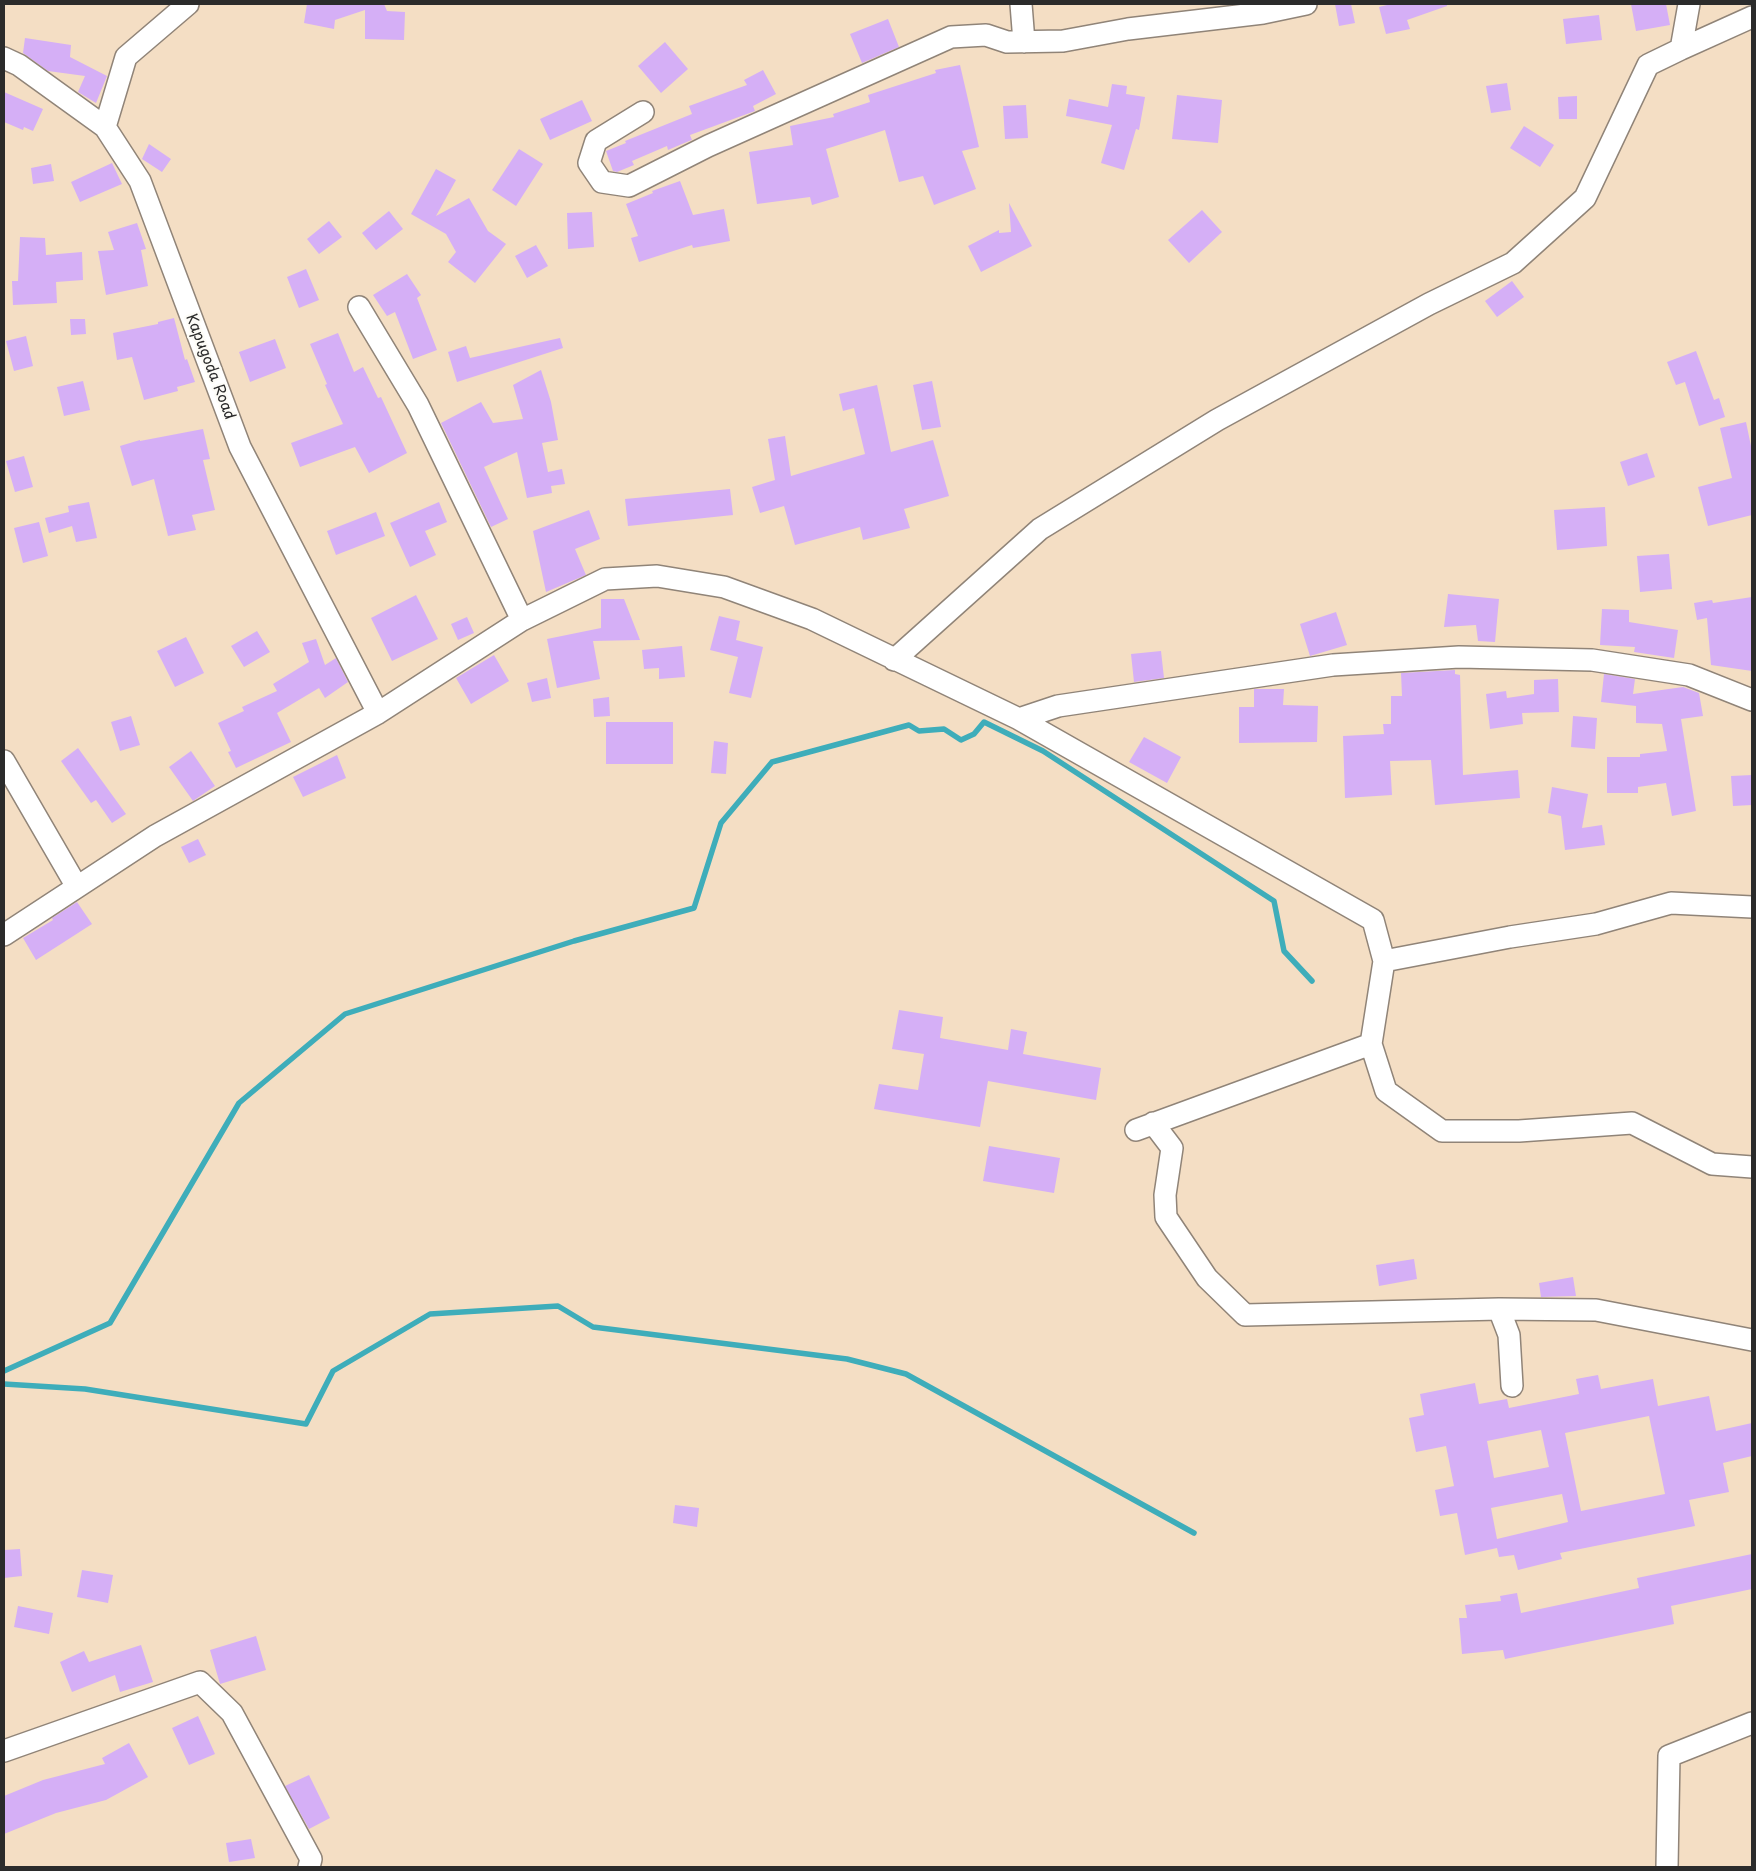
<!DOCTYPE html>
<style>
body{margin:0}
#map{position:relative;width:1756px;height:1871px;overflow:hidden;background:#f4dec4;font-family:"Playpen Sans",sans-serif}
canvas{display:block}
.frame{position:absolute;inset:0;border:5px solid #2b2b2b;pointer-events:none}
</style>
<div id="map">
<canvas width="1756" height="1871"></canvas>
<div class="frame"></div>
</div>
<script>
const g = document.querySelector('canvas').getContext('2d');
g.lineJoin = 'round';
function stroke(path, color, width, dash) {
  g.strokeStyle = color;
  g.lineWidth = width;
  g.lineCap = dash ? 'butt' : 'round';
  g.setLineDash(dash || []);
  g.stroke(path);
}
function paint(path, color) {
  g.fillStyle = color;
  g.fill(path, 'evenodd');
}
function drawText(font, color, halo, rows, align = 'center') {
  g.font = font + ' "Playpen Sans",sans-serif';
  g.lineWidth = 4.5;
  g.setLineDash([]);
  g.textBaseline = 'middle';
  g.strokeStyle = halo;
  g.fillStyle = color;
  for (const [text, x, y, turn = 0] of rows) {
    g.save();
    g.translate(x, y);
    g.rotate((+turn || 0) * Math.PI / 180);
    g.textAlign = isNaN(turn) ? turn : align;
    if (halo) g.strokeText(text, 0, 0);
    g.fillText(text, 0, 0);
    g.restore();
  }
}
stroke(new Path2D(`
 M4,1371L110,1323L239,1103L345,1014L574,941L694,908L721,823L772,762L909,725L919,731L944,729L961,740L974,734L984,722L1043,751L1274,901L1284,951L1312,981
 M4,1384L85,1389L306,1424L333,1371L430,1314L558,1306L593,1327L847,1359L906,1374L1194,1533`), '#3eadba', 5.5);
paint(new Path2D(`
 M307,4H384L387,11L405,12L404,40L365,39V10L335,20L334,29L304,23Z
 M1335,4H1351L1355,23L1339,26Z
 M1391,4H1447V6L1407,20L1410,29L1386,34L1379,7Z
 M1631,4H1666L1670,25L1636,31Z
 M1599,15L1602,40L1566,44L1563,19Z
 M888,19L899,47L862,63L850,34Z
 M25,38L71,45L70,57L107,76L96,103L78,92L85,76L48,71L23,53Z
 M665,42L688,69L661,93L638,66Z
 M960,65L979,147L962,151L976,189L934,205L923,176L899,182L885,130L826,149L839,197L812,205L810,197L757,204L749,152L793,145L790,126L834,117L833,114L870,102L868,95L936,73L935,70Z
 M763,70L776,94L753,106L755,111L690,135L692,140L689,141L668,150L667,146L632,161L634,165L617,172L613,171L606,151L626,143L625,141L692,114L689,106L747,85L744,80Z
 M1507,83L1511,110L1491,113L1486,86Z
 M1112,84L1127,86L1126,94L1145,97L1139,130L1136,129L1124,170L1101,163L1112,125L1066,116L1069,99L1108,107Z
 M4,92L43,109L33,131L24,127L23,130L4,122Z
 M1177,95L1222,100L1218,143L1172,139Z
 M1577,96V119H1559L1558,97Z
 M582,100L592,121L550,140L540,119Z
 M1026,105L1028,138L1005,139L1003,106Z
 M1524,126L1554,145L1540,167L1510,148Z
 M149,144L171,159L162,172L142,159Z
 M519,149L543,164L516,206L492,190Z
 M112,163L122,184L80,202L71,182Z
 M51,164L54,181L33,184L31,168Z
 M436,169L456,180L436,216L469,198L488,231L506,244L475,283L448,262L456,252L446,234L411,214Z
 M680,181L693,215L724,209L730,241L693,248L692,245L639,262L631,238L638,236L626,204L653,193L652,191Z
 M1009,203L1032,246L981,272L968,246L999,230V233L1011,232Z
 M1202,210L1222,232L1189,263L1168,240Z
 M389,211L403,229L376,250L362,233Z
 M592,212L594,247L568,249L567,213Z
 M329,221L342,237L319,254L307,239Z
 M137,223L146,249L141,250L148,286L106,295L98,251L114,250L108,232Z
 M20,237L45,238L46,255L82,252L83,280L56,282L57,303L13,305L12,281H18Z
 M536,245L548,266L527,278L515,256Z
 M306,269L319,300L299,308L287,277Z
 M407,274L421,295L417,298L437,350L413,359L395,312L387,316L373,295Z
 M1512,281L1524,297L1497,317L1485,301Z
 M174,318L185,360L187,359L195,382L177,387L178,391L144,400L132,357L117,360L113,333L158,324V322Z
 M70,319H85L86,334L71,335Z
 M338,333L354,372L363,367L378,398L381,397L407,453L369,473L355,447L300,467L291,443L343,424L325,385L327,384L310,344Z
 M26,336L33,366L14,371L6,341Z
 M560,338L563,348L457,382L448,352L466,346L470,358Z
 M275,339L286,368L250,382L239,352Z
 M1696,351L1714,400L1719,398L1725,417L1699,426L1685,382L1676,385L1667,362Z
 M541,370L551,402L558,440L542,443L548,472L562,469L565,484L551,486L552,493L527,498L517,452L484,467L508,519L491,527L441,423L481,402L493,423L523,419L513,385Z
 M83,381L90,410L64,416L57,387Z
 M932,381L941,427L922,430L913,385Z
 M877,385L891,452L933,440L949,496L904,509L910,528L863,540L860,527L795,545L784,506L760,513L752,487L775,480L768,439L785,436L791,476L865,454L854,408L843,411L839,394Z
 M1746,422L1752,451V515L1708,526L1698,487L1732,478L1720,428Z
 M203,429L210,459L203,460L215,510L192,515L196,530L168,536L154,479L132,486L120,446L140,440V441Z
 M1647,453L1655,477L1628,486L1620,462Z
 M24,456L33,487L15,492L6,461Z
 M730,489L733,515L628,526L625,499Z
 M89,502L97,538L76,542L72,526L49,533L45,518L69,512L68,506Z
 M439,502L447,522L425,531L436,555L410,567L390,523Z
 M1605,507L1607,546L1557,550L1554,510Z
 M589,510L600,539L575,549L586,575L546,592L533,531Z
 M376,512L385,536L336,555L327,531Z
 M39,522L48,556L23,563L14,528Z
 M1669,554L1672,589L1640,592L1637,556Z
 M1448,594L1499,599L1495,642L1478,641L1476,625L1444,627Z
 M416,595L438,639L392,661L371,618Z
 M1752,597V671L1711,665L1707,618L1697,620L1694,603L1712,600L1713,603Z
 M601,599H624L640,640L593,641L600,679L557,688L547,639L601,628Z
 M1602,609L1629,610V622L1678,630L1674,658L1634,652L1635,647L1600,645Z
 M1336,612L1347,645L1310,656L1300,624Z
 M719,616L740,621L736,640L763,647L751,698L729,693L738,657L710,650Z
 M467,617L474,633L458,640L451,624Z
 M257,631L270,652L244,667L231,646Z
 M186,637L204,673L175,687L157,651Z
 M316,639L325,665L336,658L348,682L325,698L319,688L277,713L291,742L236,768L228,752L231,751L218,723L244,711L242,707L277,691L273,684L309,662L302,643Z
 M682,646L685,677L659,679V668L644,669L642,650Z
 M1161,651L1164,678L1134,682L1131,654Z
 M494,655L509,681L471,704L456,678Z
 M1455,670V674L1460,675L1463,775L1518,770L1520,798L1435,805L1431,760L1390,761L1392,795L1345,798L1343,736L1384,734L1383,724H1391V696H1402L1401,673Z
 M1604,674L1635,679L1633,694L1683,687L1699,693L1703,716L1681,719L1696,811L1672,816L1666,783L1638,787V793H1607V757H1640V754L1667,751L1662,724L1636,723V706L1601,702Z
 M547,678L551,698L532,702L527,683Z
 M1558,679L1559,712L1522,713L1523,724L1490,729L1486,694L1506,691L1507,698L1534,694V680Z
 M1254,689H1284L1283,705L1318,706L1317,742L1239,743V707H1254Z
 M609,697L610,716L594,717L593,699Z
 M131,716L140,745L120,751L111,722Z
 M1573,716L1597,718L1595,749L1571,747Z
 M606,722H673V764H606Z
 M1144,737L1181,757L1167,783L1129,762Z
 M714,741L728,743L726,774L711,773Z
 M78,748L126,814L112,823L96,800L91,803L61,761Z
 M191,751L215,786L193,801L169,767Z
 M337,755L346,778L303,797L293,777Z
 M1752,775V805L1733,806L1731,776Z
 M1552,787L1588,794L1582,828L1602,825L1605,845L1565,850L1561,816L1548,813Z
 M198,839L206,855L189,863L181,847Z
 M77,902L92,924L36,960L23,938L53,920L52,918Z
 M899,1010L943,1017L940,1038L1008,1050L1011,1029L1027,1032L1023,1054L1101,1068L1096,1100L988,1081L980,1127L874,1109L879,1084L918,1090L924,1054L892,1049Z
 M989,1146L1060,1158L1054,1193L983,1181Z
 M1414,1259L1417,1279L1379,1286L1376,1265Z
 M1573,1277L1576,1296L1541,1297L1539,1283Z
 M1598,1375L1601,1389L1653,1379L1658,1406L1709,1396L1716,1431L1752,1423V1456L1723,1463L1729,1492L1689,1500L1695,1526L1560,1553L1562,1559L1518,1570L1514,1555L1499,1557L1497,1548L1465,1555L1457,1513L1440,1516L1435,1490L1454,1486L1446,1446L1416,1452L1409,1418L1424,1415L1420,1394L1475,1383L1479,1404L1507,1399L1509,1408L1579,1394L1576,1379ZM1649,1416L1665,1494L1581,1511L1565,1433ZM1541,1430L1549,1467L1494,1478L1487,1441ZM1562,1494L1568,1522L1497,1539L1491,1508Z
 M675,1505L699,1508L697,1527L673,1523Z
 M20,1549L22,1576L4,1578V1550Z
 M1752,1554V1589L1671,1606L1674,1624L1505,1659L1503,1650L1462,1654L1459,1618H1467L1465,1605L1501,1601L1500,1596L1517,1593L1521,1613L1639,1588L1637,1578Z
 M82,1570L113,1575L108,1603L77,1597Z
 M18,1606L53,1613L49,1634L14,1627Z
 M256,1636L266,1670L220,1684L210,1650Z
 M141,1645L153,1682L120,1692L115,1675L72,1692L60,1662L84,1651L89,1662Z
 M198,1716L215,1754L189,1765L172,1728Z
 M129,1743L148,1777L106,1800L56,1813L4,1834V1796L43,1780L105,1764L102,1758Z
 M309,1775L330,1818L309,1829L285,1786Z
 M251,1839L255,1858L229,1862L226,1843Z`), '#d5aff6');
const street = new Path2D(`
 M1021,4L1024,42
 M1681,49L1689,4
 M4,58L19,65L105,127L140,181L240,447L378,713
 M643,112L596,141L589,163L602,182L629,186L708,146L951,37L986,35L1007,42L1063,41L1128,29L1263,13L1306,4
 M105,127L126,57L188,4
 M359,307L418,405L522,620
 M894,660L1040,529L1217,420L1429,304L1513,263L1585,198L1648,65L1681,49L1752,17
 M1019,719L1058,706L1333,665L1459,657L1592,660L1689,675L1752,700
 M4,761L77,887
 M4,935L155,836L378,713L522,620L605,579L657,576L724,587L812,619L1019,719L1373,920L1384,961L1371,1044L1386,1091L1442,1131H1519L1632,1123L1712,1164L1752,1167
 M1384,961L1510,937L1596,924L1671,903L1752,907
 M1153,1123L1172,1148L1165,1195L1166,1217L1207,1278L1245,1315L1499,1309L1596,1310L1752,1340
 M1136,1130L1371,1044
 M1499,1309L1509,1335L1512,1386
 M4,1751L200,1682L232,1713L311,1859L309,1867
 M1667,1867L1669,1756L1752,1723`);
stroke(street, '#908478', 24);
stroke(street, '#fff', 21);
drawText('15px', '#2b2b2b', '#fdfcf7', [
 ["Kapugoda Road",210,367,69]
]);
</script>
